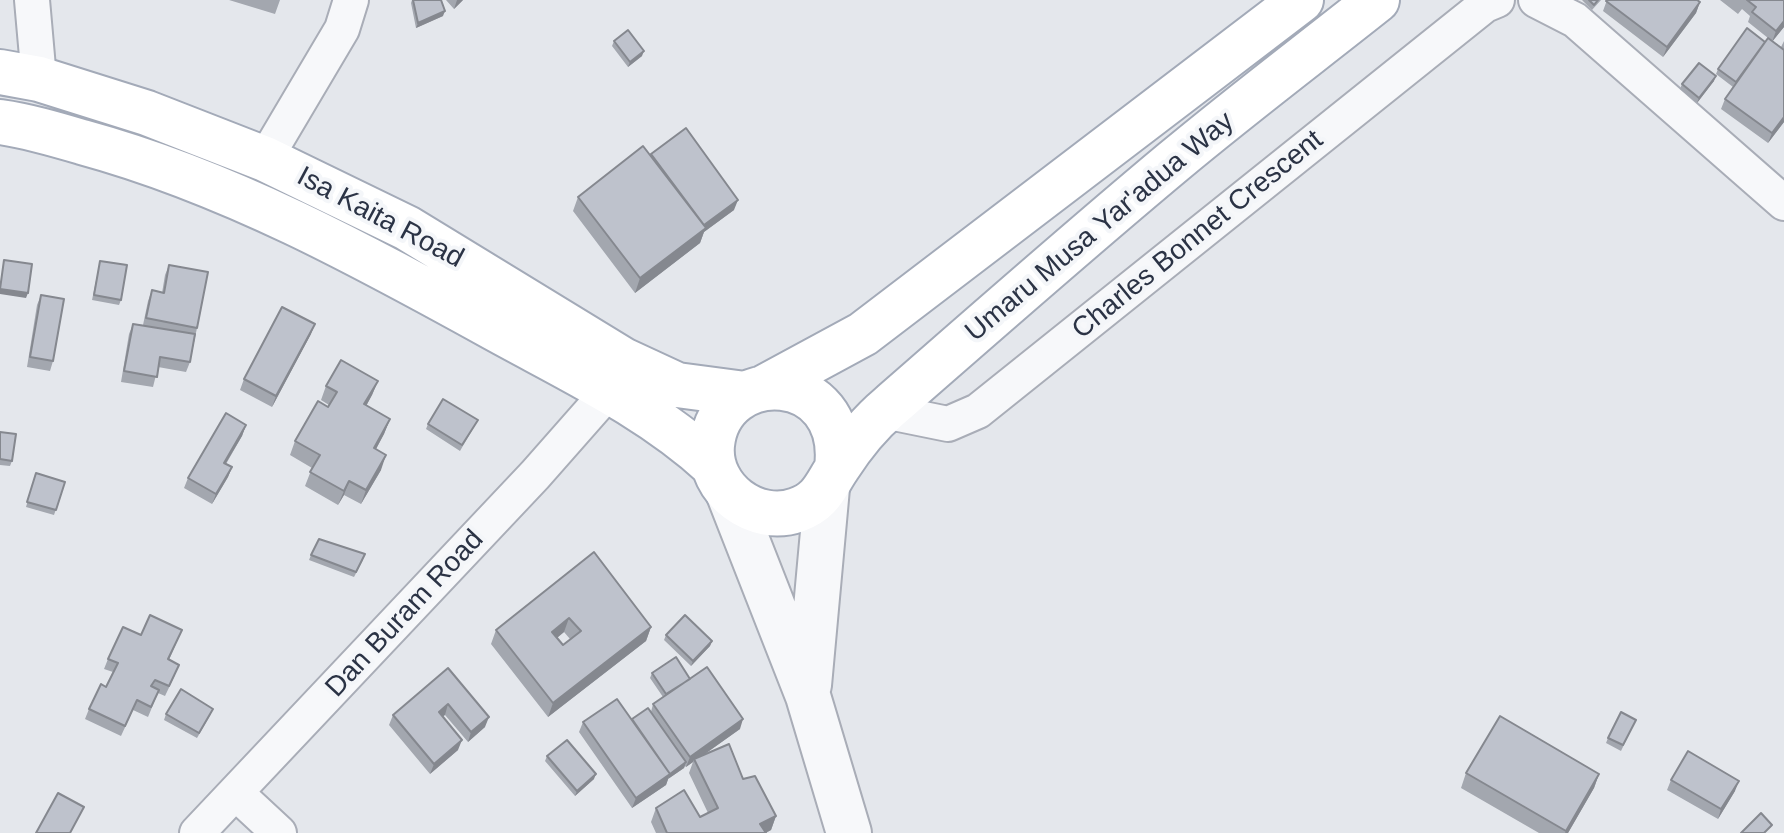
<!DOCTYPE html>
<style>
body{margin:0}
canvas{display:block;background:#e4e7ec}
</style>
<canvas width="1784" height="833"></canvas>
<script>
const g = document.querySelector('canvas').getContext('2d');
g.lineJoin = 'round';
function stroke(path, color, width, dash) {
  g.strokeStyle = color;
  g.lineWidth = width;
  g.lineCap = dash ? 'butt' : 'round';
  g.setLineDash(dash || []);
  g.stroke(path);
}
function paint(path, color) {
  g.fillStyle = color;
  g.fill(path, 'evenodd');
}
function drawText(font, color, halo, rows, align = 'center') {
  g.font = font + ' Helvetica,sans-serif';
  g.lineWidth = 8;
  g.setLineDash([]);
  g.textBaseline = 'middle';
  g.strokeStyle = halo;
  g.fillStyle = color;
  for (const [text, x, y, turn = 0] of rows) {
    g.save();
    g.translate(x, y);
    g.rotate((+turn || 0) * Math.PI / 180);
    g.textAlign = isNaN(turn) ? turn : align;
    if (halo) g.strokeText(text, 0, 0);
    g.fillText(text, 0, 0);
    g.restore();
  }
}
const minor = new Path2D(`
 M32,0L39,79
 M1536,0L1575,20L1784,203
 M265,159L342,29L351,0
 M884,411L948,424L978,411L1485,5L1497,0
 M237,794L279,833
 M197,833L535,475L609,391`);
const tertiary = new Path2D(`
 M728,492L808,696L849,833
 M809,685L827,488`);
const primary = new Path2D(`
 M0,72L39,79L147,113L265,159L407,228L623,360L677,385L745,394
 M0,122C28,126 55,134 82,142C229,182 362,255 494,328C570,370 650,407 714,466
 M765,387L863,334L1301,0
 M837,468C849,367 720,363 712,445C708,490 756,525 797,510C822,501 825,486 838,467C851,447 870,423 889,407C983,325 1077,242 1173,162C1240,106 1309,54 1377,0`);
stroke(minor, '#a9adb7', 38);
stroke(tertiary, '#a9adb7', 48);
stroke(primary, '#a3aab8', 48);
stroke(minor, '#f7f8fa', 34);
stroke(tertiary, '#f7f8fa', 44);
stroke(primary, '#fff', 44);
paint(new Path2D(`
 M229,0H280L275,14Z
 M412,0H441L443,16L416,28L411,3Z
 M446,0H463L454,9Z
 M1582,0H1601L1592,10Z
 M1607,0L1700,2L1696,13L1663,57L1603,11Z
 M1720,0H1784V27L1772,41L1781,47L1784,41V122L1768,143L1721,109L1725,99L1733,87L1716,74L1718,69L1763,45L1768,38L1748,22L1750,16L1742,9L1738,14Z
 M614,41L642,56L628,67L612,46Z
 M1714,81L1697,103L1680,89L1682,84Z
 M651,154L734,210L704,232L700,243L635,293L573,211L578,197L651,156Z
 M100,261L121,300L119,305L92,300Z
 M169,265L197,328L190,362L186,372L158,367L153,387L121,382L129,334L133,324L143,325L148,301L152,290L162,293L165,275Z
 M41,295L53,361L50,371L27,367L37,305Z
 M311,334L272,407L240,390L244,379Z
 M378,381L372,395L366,406L390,419L384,434L376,449L381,470L361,504L344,495L338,505L305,486L312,468L290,455L295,441L329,405L321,400L326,386Z
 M478,420L460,451L426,429L428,424Z
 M246,425L242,436L226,464L232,467L228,477L212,504L184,488L188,478Z
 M0,432L12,461L10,466L0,465Z
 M36,473L65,482L54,515L26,507Z
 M594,552L651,627L646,641L548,717L491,644L496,630ZM564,632L570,639L563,645L557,638Z
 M311,555L363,560L354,577L309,560Z
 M182,630L169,660L175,675L165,696L158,693L148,717L133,710L121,736L85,719L89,709L106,687L113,672L104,669L108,659L141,635Z
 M666,635L712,641L710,646L691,666L664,640Z
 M448,668L485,727L468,742L445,715L442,716L458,750L430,774L389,725L393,715Z
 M652,673L690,679L740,729L702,756L743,779L776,816L771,830L766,833H656L651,822L656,808L700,817L708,813L689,773L693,762L686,767L685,766L684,768L668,779L666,785L632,808L579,732L583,722L631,719L651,712L653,704L663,697L650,678Z
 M166,714H211L197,738L164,720Z
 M1636,720L1621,751L1606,743L1608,738Z
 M547,756L594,779L575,796L545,761Z
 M1466,773L1599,774L1594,788L1568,833H1539L1461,788Z
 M1671,780L1735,791L1718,819L1667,790Z`), '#a3a7af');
paint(new Path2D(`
 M457,0H463L454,9Z
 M1700,2L1696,13L1663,57L1667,47Z
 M445,11L443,16L416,28L418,23Z
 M1784,21V27L1772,42L1776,31Z
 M644,51L642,56L628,67L630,62Z
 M1716,76L1714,81L1697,103L1699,98Z
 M1784,117V122L1768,143L1772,133Z
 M738,200L734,210L704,232L700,243L635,293L640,278L704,225Z
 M0,289L28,293L26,298L0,294Z
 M315,324L311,334L272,407L276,396Z
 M378,381L372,395L359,419L364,404Z
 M390,419L384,434L369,462L374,448Z
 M246,425L242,436L220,473L224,463Z
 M386,455L381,470L361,504L366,490Z
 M232,467L228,477L212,504L216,494Z
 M349,481L344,495L338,505L344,491Z
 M569,618L564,632L547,646L552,632Z
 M651,627L646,641L548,717L553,703Z
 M712,641L710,646L691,666L693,661Z
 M448,704L445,715L435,722L439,712Z
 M489,717L485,727L468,742L471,732Z
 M743,719L740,729L695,761L694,759L693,762L686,767L690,757Z
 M462,740L458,750L430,774L434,764Z
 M686,762L684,768L668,779L670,774Z
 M596,774L594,779L575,796L577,791Z
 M670,774L666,785L632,808L636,798Z
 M1599,774L1594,788L1568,833H1565Z
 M1739,781L1735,791L1718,819L1721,809Z
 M776,816L771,830L765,833L760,824Z`), '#85888f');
const building = new Path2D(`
 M413,0H441L445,11L418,23Z
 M1589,0H1598L1594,5Z
 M1607,0H1697L1700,2L1667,47L1606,1Z
 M1747,0H1784V21L1776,31L1752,12L1756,7Z
 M1747,28L1765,42L1736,82L1718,69Z
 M628,30L644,51L630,62L614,41Z
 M1768,38L1784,50V117L1772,133L1725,99Z
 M1699,63L1716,76L1699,98L1682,84Z
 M686,128L738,200L704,225L651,154Z
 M643,146L706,228L640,278L578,197Z
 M4,260L32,264L28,293L0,289Z
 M100,261L127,265L121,300L94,295Z
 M169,265L208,272L197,328L146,318L152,290L164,293Z
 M41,295L64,299L53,361L30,357Z
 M282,307L315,324L276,396L244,379Z
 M133,324L195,334L190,362L160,357L157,377L124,371Z
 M341,360L378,381L364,404L390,419L374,448L386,455L366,490L349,481L344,491L310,472L320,455L295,441L318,401L328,407L337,392L326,386Z
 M443,399L478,420L462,445L428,424Z
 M226,413L246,425L224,463L232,467L216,494L188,478Z
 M0,432L16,434L12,461L0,459Z
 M36,473L65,482L56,510L27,502Z
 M319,539L365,554L356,572L311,555Z
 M594,552L651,627L553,703L496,630ZM569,618L581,631L563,645L552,632Z
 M150,615L182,630L168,659L179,665L169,686L155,680L151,686L159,690L151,707L137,700L125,726L89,709L101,684L106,687L118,663L108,659L123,627L141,635Z
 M685,615L712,641L693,661L666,635Z
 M676,657L690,679L666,694L652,673Z
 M707,667L743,719L690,757L653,704Z
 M448,668L489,717L471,732L448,704L439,712L462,740L434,764L393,715Z
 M181,689L213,709L199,733L166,714Z
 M617,699L670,774L636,798L583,722Z
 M648,708L686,762L670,774L632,719Z
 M1621,712L1636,720L1623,745L1608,738Z
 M1500,716L1599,774L1566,831L1466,773Z
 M567,740L596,774L577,791L547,756Z
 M729,744L743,779L755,776L776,816L760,824L766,833H667L656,808L684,790L700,817L718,808L694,759Z
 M1688,751L1739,781L1721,809L1671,780Z
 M58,793L84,807L70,833H36Z
 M1761,813L1772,825L1764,833H1741Z`);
paint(building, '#bec2cc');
stroke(building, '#85888f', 2);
drawText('28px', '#2b3345', '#f4f6f9', [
 ["Isa Kaita Road",380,218,28],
 ["Umaru Musa Yar'adua Way",1100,227,-40],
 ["Charles Bonnet Crescent",1198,235,-39],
 ["Dan Buram Road",405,614,-47]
]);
</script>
